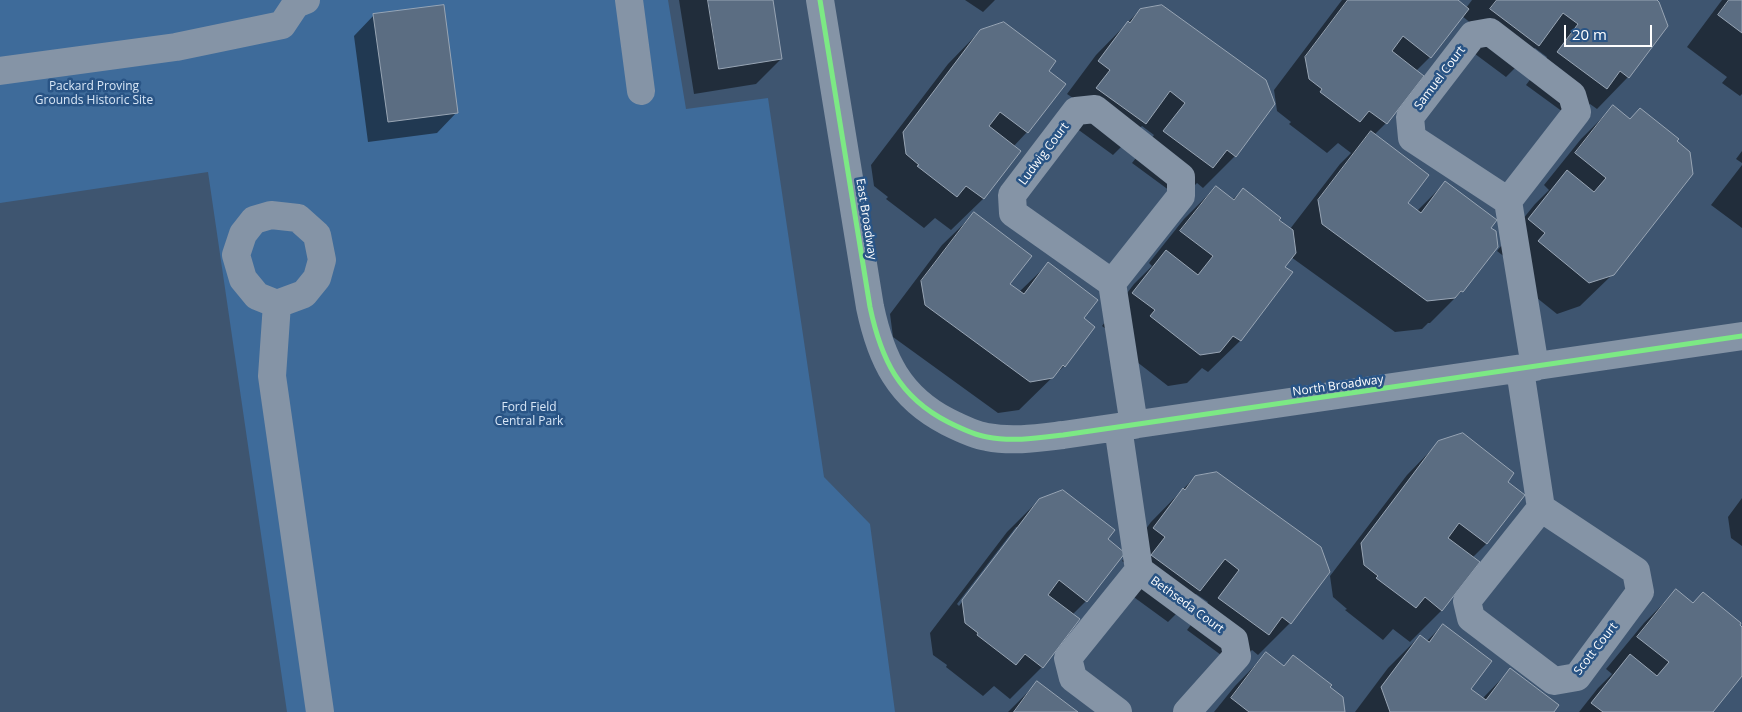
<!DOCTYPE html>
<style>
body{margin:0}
#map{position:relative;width:1742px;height:712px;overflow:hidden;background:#3e5570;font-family:"Open Sans",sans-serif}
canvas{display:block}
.scale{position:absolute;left:1564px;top:25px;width:88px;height:22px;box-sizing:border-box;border:2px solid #fff;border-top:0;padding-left:6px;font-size:15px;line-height:18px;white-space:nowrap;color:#fff;-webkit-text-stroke:4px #295485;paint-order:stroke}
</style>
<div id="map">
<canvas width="1742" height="712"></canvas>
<div class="scale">20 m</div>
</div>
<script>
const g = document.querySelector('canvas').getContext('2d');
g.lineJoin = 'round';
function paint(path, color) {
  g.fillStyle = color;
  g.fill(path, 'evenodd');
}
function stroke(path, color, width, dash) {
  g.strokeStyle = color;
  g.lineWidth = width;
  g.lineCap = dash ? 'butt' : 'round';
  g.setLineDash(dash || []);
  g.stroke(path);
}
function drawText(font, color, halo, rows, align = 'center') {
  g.font = font + ' "Open Sans",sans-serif';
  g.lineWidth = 5;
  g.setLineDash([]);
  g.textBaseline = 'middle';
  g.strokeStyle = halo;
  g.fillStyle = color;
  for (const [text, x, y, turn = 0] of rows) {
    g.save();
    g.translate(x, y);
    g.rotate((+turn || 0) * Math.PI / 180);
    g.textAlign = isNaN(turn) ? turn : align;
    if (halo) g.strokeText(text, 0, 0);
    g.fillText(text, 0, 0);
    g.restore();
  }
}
paint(new Path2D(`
 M0,0H668L686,109L768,98L824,477L870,524L895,712H287L208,172L0,203Z`), '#3e6b9a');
paint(new Path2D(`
 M679,0H772L781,59L756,84L694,94Z
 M965,0H995L983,12Z
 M1342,0H1456L1466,8L1472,0H1655L1628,77L1597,109L1590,104L1574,120L1526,85L1547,57L1535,48L1506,77L1459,42L1472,24L1462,16L1430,57L1416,71L1422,76L1386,123L1374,135L1406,203L1417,211L1445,183L1489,228L1462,291L1430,323H1428L1422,329L1395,332L1291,257L1284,267L1291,272L1240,341L1208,372L1202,368L1187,383L1168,386L1119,348L1124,343L1102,326L1134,284L1152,266L1149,263L1184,219L1216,187L1232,200L1243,190L1290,229L1340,164L1351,153L1338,143L1327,153L1289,124L1291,122L1277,111L1274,90Z
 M1722,0H1742V94L1740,96L1722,83L1727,77L1687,47Z
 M1140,10L1235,156L1203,188L1197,183L1181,199L1132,163L1154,135L1142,126L1113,155L1065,120L1079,102L1067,94L1096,55Z
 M374,15L457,112L437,133L368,142L354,36Z
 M980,31L1047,71L1027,132L1013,147L1019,152L983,199L951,230L935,218L924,228L886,199L888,197L874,186L871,165L948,64Z
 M1613,107L1630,120L1675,141L1613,274L1580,306L1557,314L1507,274L1515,265L1497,251L1535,204L1549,190L1544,185L1581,139Z
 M1742,151V163L1736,159Z
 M1742,165V228L1711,205Z
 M974,214L1008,284L1019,292L1048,264L1082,318L1094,327L1064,366L1019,410L998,413L893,337L890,314L942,245Z
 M1439,442L1523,496L1486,544L1472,558L1442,610L1410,642L1393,629L1383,640L1345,610L1347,609L1333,597L1330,576L1407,475Z
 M1195,477L1290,623L1258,655L1252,650L1236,666L1187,630L1208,602L1196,594L1168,622L1120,587L1134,570L1122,561L1151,522Z
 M1742,498V546L1731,538L1728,517Z
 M1039,500L1106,539L1086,601L1072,615L1078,620L1042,667L1010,699L994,686L983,696L946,667L947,665L933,655L930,633L1007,532ZM1016,527H1019L959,606L957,604Z
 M1676,591L1692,604L1742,628V674L1712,712H1579L1598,688L1612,674L1606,669L1644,623Z
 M1443,625L1469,690L1482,699L1510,670L1552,712H1355L1388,668L1420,636L1427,641Z
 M1266,654L1283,667L1293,657L1328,687L1344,712H1214L1235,686Z
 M1037,683L1076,712H1008Z`), '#0007');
const building = new Path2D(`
 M708,0H773L782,59L719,69Z
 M1348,0H1458L1469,9L1431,58L1403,36L1392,51L1424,76L1387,124L1369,111L1360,122L1320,92L1322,89L1309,79L1305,57Z
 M1497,0H1657L1659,2L1668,26L1629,78L1620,71L1607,89L1557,52L1578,24L1563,13L1539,46L1490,9Z
 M1729,0H1742V33L1718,15Z
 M444,5L458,113L388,122L373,14Z
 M1162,5L1266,80L1275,104L1236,157L1227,150L1213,168L1163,131L1185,103L1170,91L1146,124L1096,88L1110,70L1098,61L1128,21L1130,23L1140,9Z
 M1004,22L1056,61L1049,71L1066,84L1028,133L1000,112L989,126L1021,151L984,199L966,186L957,197L917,166L919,165L906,154L903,132L980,30Z
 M1613,105L1630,119L1640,108L1679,139L1677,141L1690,152L1693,174L1614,275L1589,283L1538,241L1545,233L1528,219L1567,170L1594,192L1606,178L1575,153Z
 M1371,131L1429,175L1408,203L1421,213L1445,181L1497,220L1491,228L1496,231L1498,247L1463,292L1461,291L1455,298L1427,301L1322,224L1318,200Z
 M1216,186L1234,200L1243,188L1281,218L1279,220L1293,230L1296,253L1285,267L1293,272L1241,341L1233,336L1220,352L1200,355L1150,316L1155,310L1132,293L1166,250L1198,275L1213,256L1180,231Z
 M974,212L1032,256L1010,284L1024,294L1048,262L1098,300L1084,318L1095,327L1065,367L1063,365L1053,378L1030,382L925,305L921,281Z
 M1463,433L1514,473L1508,482L1525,495L1487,544L1459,523L1448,538L1480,562L1442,611L1425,597L1416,608L1376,578L1378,576L1364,565L1361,543L1438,441Z
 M1217,472L1321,547L1330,572L1291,624L1282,617L1269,635L1218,598L1239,570L1225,559L1200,591L1151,555L1165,537L1153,528L1183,488L1185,490L1195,476Z
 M1063,490L1115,530L1108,539L1125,553L1087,602L1059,580L1048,595L1080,619L1043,668L1025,654L1016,665L977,635L978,633L965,623L962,600L1039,499Z
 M1676,589L1693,603L1703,592L1741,623L1740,625L1742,627V676L1713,712H1603L1591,703L1630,654L1657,676L1669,662L1637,637Z
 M1443,624L1492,661L1471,689L1486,700L1510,668L1559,705L1554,712H1390L1381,687L1420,635L1429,642Z
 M1266,652L1284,666L1293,655L1332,685L1330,687L1343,697L1345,712H1249L1231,698Z
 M1037,681L1078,712H1014Z`);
paint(building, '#5b6d82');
stroke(building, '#98a5b4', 1);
stroke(new Path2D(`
 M629,0L641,91
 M820,0L870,307C881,359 899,397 948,422C960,428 974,435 987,437C1012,442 1038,438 1063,435L1742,336
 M0,71L176,47L282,25L296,4L306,0
 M1508,201L1412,138L1410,117L1473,35L1490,32L1572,95L1577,112L1508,201L1535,367
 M271,215L298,218L317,235L322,260L317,278L304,294L277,304L257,296L243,279L236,255L243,234L254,220Z
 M1112,283L1013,213L1012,195L1076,111L1095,109L1181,177V196L1112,283L1134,425
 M277,304L272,376L320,712
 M1520,370L1541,508L1467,601L1471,618L1554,681L1577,677L1640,592L1636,571L1541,508
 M1118,427L1139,570L1234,640L1237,656L1187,712
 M1118,712L1073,678L1068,658L1139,570`), '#8594a6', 28);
stroke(new Path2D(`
 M820,0L870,307C881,359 899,397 948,422C960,428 974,435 987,437C1012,442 1038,438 1063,435L1742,336`), '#7ce984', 5);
drawText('12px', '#fff', '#295485', [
 ["Samuel Court",1440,78,-53],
 ["Ludwig Court",1044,154,-53],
 ["East Broadway",866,219,81],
 ["North Broadway",1338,386,-8],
 ["Bethseda Court",1187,605,36],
 ["Scott Court",1596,649,-52]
]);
drawText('12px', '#d8e6f6', '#295485', [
 ["Packard Proving",94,87],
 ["Grounds Historic Site",94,101],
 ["Ford Field",529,408],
 ["Central Park",529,422]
]);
</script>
